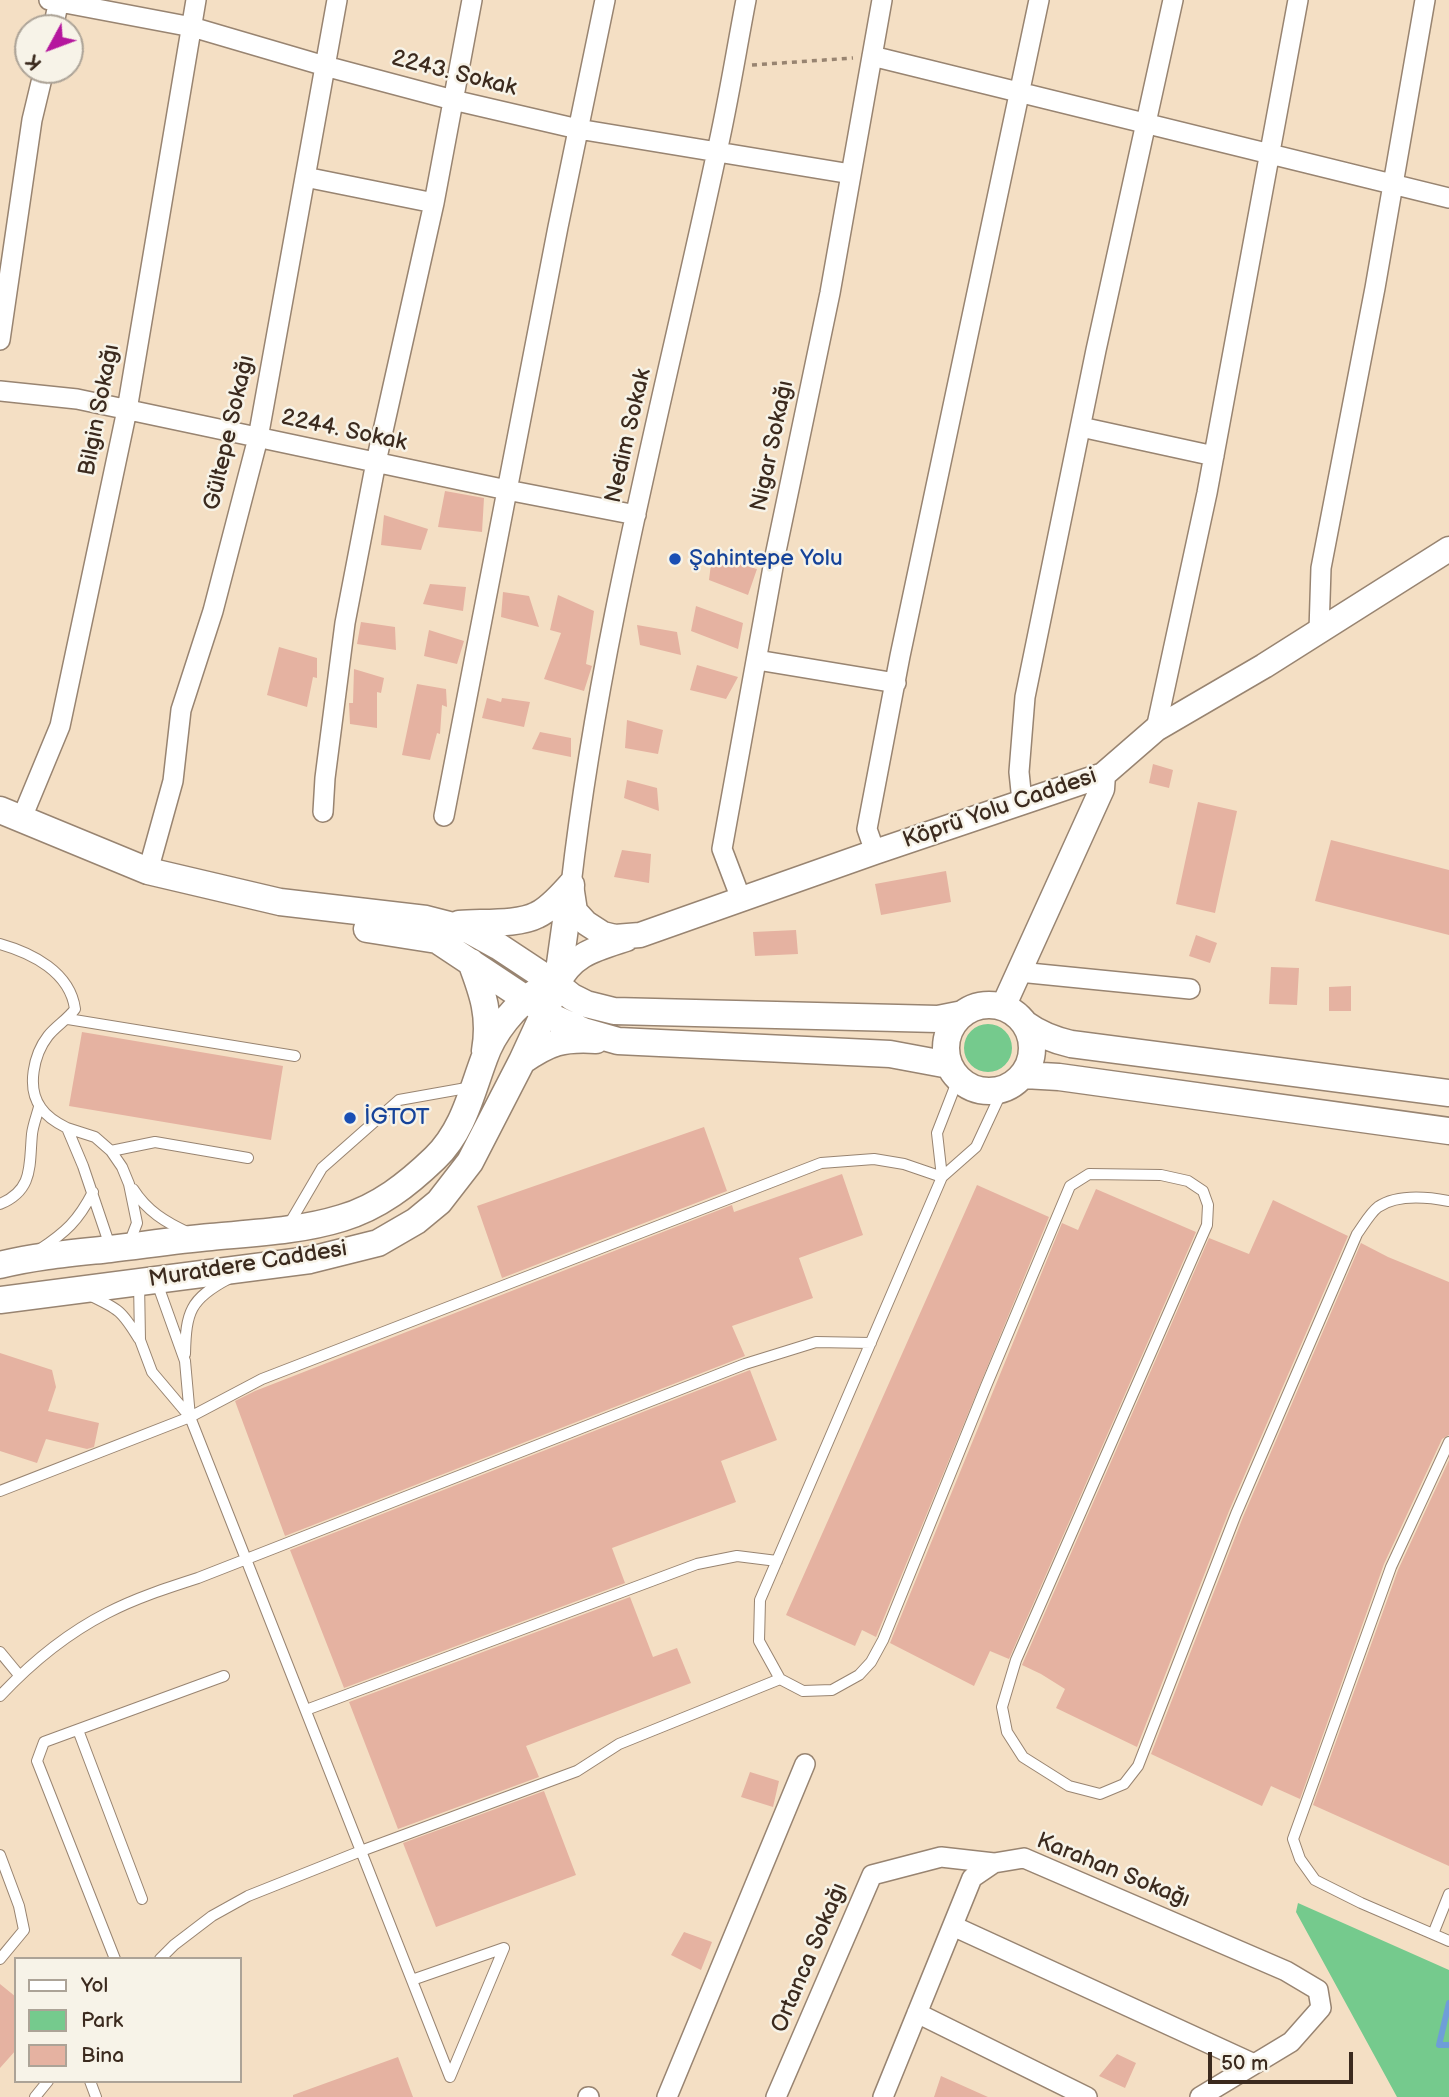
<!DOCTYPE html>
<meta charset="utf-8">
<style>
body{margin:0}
#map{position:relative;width:1449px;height:2097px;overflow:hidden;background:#f4dfc4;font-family:"Balsamiq Sans",sans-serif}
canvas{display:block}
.legend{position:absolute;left:14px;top:1957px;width:228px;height:126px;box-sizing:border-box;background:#f7f3e8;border:2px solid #aca397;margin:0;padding:9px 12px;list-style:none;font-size:21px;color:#3b2a1e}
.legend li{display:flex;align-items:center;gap:14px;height:35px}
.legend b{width:35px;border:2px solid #aca397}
.north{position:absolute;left:14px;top:14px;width:70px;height:70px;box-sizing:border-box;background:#f7f3e8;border:2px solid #aca397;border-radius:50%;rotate:229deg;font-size:19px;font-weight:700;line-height:28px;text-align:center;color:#3b2a1e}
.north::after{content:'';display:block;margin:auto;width:24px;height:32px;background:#b5179e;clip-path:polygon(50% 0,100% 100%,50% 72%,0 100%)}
.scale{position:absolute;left:1208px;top:2052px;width:145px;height:32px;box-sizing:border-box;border:4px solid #3b2a1e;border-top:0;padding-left:9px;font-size:21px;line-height:24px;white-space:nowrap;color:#3b2a1e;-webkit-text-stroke:5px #f7f3e8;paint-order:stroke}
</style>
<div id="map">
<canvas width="1449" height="2097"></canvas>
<ul class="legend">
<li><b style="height:9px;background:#fff"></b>Yol</li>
<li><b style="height:19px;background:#75ca8d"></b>Park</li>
<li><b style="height:19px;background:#e5b2a1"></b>Bina</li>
</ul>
<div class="north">K</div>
<div class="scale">50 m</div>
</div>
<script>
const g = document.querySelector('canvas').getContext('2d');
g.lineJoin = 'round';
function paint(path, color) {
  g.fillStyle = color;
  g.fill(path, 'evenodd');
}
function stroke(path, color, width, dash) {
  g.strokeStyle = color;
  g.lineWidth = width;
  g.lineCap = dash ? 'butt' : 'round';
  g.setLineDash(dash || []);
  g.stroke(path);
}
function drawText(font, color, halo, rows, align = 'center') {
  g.font = font + ' "Balsamiq Sans",sans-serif';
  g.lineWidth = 5;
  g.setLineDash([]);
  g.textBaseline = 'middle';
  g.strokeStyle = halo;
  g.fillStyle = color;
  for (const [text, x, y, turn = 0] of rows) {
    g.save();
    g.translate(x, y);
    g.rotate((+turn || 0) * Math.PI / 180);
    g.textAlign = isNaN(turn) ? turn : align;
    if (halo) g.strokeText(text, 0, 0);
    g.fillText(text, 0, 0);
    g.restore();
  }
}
paint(new Path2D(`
 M964 1048a24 24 0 1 1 48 0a24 24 0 1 1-48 0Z
 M1298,1903L1449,1970V2097H1397L1296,1912Z`), '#75ca8d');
stroke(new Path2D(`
 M1449,2003L1439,2045H1449`), '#6e9ed8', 6);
paint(new Path2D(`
 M445,491L484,498L482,532L438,527Z
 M384,515L428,529L421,550L381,545Z
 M712,556L757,569L748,595L709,580Z
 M430,584L466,587L463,611L423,604Z
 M503,592L529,596L539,627L501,617Z
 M558,595L594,611L586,664L592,666L584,691L544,679L561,633L550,630Z
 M696,606L743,623L738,649L691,631Z
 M361,622L395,627L396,650L357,644Z
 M637,625L677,632L681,655L640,645Z
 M429,630L464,641L457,664L424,656Z
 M279,647L317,658V678L313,677L307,707L267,695Z
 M697,665L738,677L726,699L690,690Z
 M354,669L384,678L381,693L377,692V728L350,724L349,703H353Z
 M417,684L446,689L447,707L442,705L440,734L437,733L430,760L402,755Z
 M487,698L501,702L502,698L530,702L524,727L482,718Z
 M627,720L663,730L658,754L625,748Z
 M540,732L571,738V757L532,749Z
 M1153,764L1173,770L1169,788L1149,783Z
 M627,780L657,788L659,811L624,798Z
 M1198,802L1237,811L1215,913L1176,904Z
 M1331,840L1449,870V935L1315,901Z
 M622,850L651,854L649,883L614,877Z
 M946,871L951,902L881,915L875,884Z
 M796,930L798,954L755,956L753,932Z
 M1196,935L1217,943L1210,963L1189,956Z
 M1271,967L1299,968L1297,1005L1269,1004Z
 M1351,986V1011H1329V987Z
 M82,1032L283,1066L271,1140L69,1106Z
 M704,1127L727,1191L502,1278L477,1206Z
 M842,1174L863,1235L799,1258L813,1298L732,1326L745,1356L285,1536L235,1401L255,1391L732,1205L734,1212Z
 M977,1185L1049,1217L876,1637L862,1630L855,1646L786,1615Z
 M1096,1189L1196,1232L1009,1659L990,1651L974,1686L890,1643L1062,1223L1078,1230Z
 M1273,1200L1348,1236L1229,1511L1137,1747L1056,1708L1065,1689L1041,1674L1022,1665L1209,1238L1249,1254Z
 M1361,1243L1388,1257L1449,1282V1435L1442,1439L1384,1564L1300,1799L1271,1786L1262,1806L1151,1754L1243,1517Z
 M0,1353L52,1370L56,1387L48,1411L99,1423L94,1447L87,1449L46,1439L37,1463L0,1451Z
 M750,1370L777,1440L721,1461L736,1502L612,1548L625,1583L344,1688L290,1550Z
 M1449,1460V1866L1313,1805L1398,1570Z
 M630,1597L653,1657L677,1648L691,1683L526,1746L539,1777L398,1829L349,1702Z
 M750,1772L779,1781L773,1807L741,1797Z
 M544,1791L576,1875L436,1927L403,1843Z
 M684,1932L712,1942L701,1970L671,1955Z
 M0,1984L16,1997V2050L0,2068Z
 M1117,2054L1136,2063L1125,2088L1099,2076Z
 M398,2057L413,2097H293V2095Z
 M941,2076L988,2097H934Z`), '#e5b2a1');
const service = new Path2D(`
 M0,944C32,953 70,972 75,1009C68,1019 56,1026 48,1036C34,1054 26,1088 41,1108C47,1117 57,1123 67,1128
 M68,1019L295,1056
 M1003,1089L976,1147L942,1177L760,1600L759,1641L780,1679L803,1691L832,1690L859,1675L871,1662L883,1640L986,1386L1070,1186L1089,1174L1161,1175L1188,1181L1203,1191L1208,1205L1207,1225L1016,1660L1002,1707L1007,1732L1023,1757L1069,1786L1100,1794L1124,1784L1138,1766L1236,1514L1357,1234C1363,1226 1370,1213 1378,1207C1397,1194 1428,1197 1449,1201
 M111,1151L155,1142L248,1158
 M942,1177L937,1133L958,1079
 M133,1189C147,1211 165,1222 189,1233
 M0,1204C34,1190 29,1165 32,1134C33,1125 37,1115 39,1107
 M288,1226L322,1168L399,1100L472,1087
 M110,1246L83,1166L67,1128L95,1137L111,1151L122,1167L129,1184L137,1223L132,1236L128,1241
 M39,1250C66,1232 78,1221 93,1192
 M139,1282L140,1340L152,1372L190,1417L185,1361L156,1280
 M89,1295C119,1309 122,1311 139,1339
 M185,1354C186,1312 190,1299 228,1279
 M190,1417C277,1637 363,1857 450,2077L504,1948L412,1980
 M1449,1442L1391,1567L1293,1839L1300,1859L1315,1880L1361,1903L1449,1941
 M0,1491L190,1417L262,1379L821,1163L874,1159L904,1164L942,1177
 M0,1652L19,1675
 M0,1696C31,1663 66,1634 107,1613C136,1598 167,1588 198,1578L745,1364L816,1342L871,1343
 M306,1710L697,1564L737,1556L777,1561
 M78,1730L142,1899
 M0,1855L19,1906L24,1930L0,1959
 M1433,1934L1449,1894
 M115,1959L37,1761L44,1742L224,1676
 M160,1959L174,1945L212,1916L248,1896L361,1851L577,1771L619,1744L780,1679
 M90,2081L96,2097
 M35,2097L48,2081`);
const minor = new Path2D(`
 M49,0L192,27L325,66L453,100L578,129L851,174
 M53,28L59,0
 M872,56L1449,198
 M305,177L434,203
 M0,340L32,120L44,70
 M0,391L77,399L507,490L636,515
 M1081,427L1214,456
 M1319,631L1321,568L1375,288L1425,0
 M757,660L896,683
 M1156,729L1207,493L1298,0
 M1022,801L1019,772L1025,697L1096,350L1173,0
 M323,812L325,778L345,623L376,462L434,203L472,0
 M444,816L558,227L605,0
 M21,820L60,726L127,410L196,0
 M875,852L867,829L900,656L1039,0
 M148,871L173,781L181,710L213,611L258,438L337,0
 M571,885C599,639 664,398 716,156C728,104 736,52 746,0
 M741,899L722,849L775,556L830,293L882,0
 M1019,972L1190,989
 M953,1926L1254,2064
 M917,2013L1087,2097
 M588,2097H589
 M667,2097L805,1764
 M776,2097L872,1875L941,1857L994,1863
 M883,2097L972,1878L994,1863L1024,1858L1286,1971L1318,1990L1321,2008L1291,2042L1200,2097`);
const tertiary = new Path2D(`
 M571,885L575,911L586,923L603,934L615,937L640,935L875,852L1103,775L1156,729L1264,666L1449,549
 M557,985C572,954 595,949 626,939
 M1003,1007L1102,789L1103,775`);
const secondary = new Path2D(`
 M0,810L148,871L280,902L426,919L469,930L498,946L557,985L572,997L586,1004L614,1011L938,1019L963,1014
 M459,924C481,922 518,925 537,915C550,909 561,896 571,885
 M367,929L437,940L556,1019L583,1031L618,1041L890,1054L949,1065
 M471,962C483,994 491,1016 485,1051
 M946 1048a43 43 0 1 1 86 0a43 43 0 1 1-86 0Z
 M1025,1024C1040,1035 1054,1040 1071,1044L1449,1093
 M522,1061C550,1042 562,1038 596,1040
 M1024,1075L1059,1077L1449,1131
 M0,1265C36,1256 73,1253 110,1249C144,1245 177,1240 211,1237C254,1233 300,1231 342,1218C379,1207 408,1184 435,1158C463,1131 471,1094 484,1059C493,1032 515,1005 539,990
 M0,1300L310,1260L378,1243L416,1221L439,1202L470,1162L522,1061L557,985L571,885`);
stroke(service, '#988471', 12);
stroke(minor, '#988471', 22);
stroke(tertiary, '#988471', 27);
stroke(secondary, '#988471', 29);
stroke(new Path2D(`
 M752,65L853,58`), '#988471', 3.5, [5, 5]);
stroke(service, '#fff', 10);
stroke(minor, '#fff', 19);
stroke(tertiary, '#fff', 24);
stroke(secondary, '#fff', 26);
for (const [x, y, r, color] of [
 [675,559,7,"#1a4fb4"],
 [350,1118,7,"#1a4fb4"]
]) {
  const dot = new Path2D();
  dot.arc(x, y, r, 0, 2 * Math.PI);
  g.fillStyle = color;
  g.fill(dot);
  stroke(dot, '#f7f3e8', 2.5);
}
drawText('23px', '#3b2a1e', '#f7f3e8', [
 ["2243. Sokak",454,74,14],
 ["Bilgin Sokağı",100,410,-79],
 ["2244. Sokak",344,431,12],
 ["Gültepe Sokağı",230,433,-77],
 ["Nedim Sokak",629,436,-77],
 ["Nigar Sokağı",773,446,-78],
 ["Köprü Yolu Caddesi",1000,809,-19],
 ["Muratdere Caddesi",248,1265,-9],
 ["Karahan Sokağı",1113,1871,22],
 ["Ortanca Sokağı",810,1958,-67]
]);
drawText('23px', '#164399', '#f7f3e8', [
 ["Şahintepe Yolu",689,559],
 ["İGTOT",364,1118]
], 'left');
</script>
